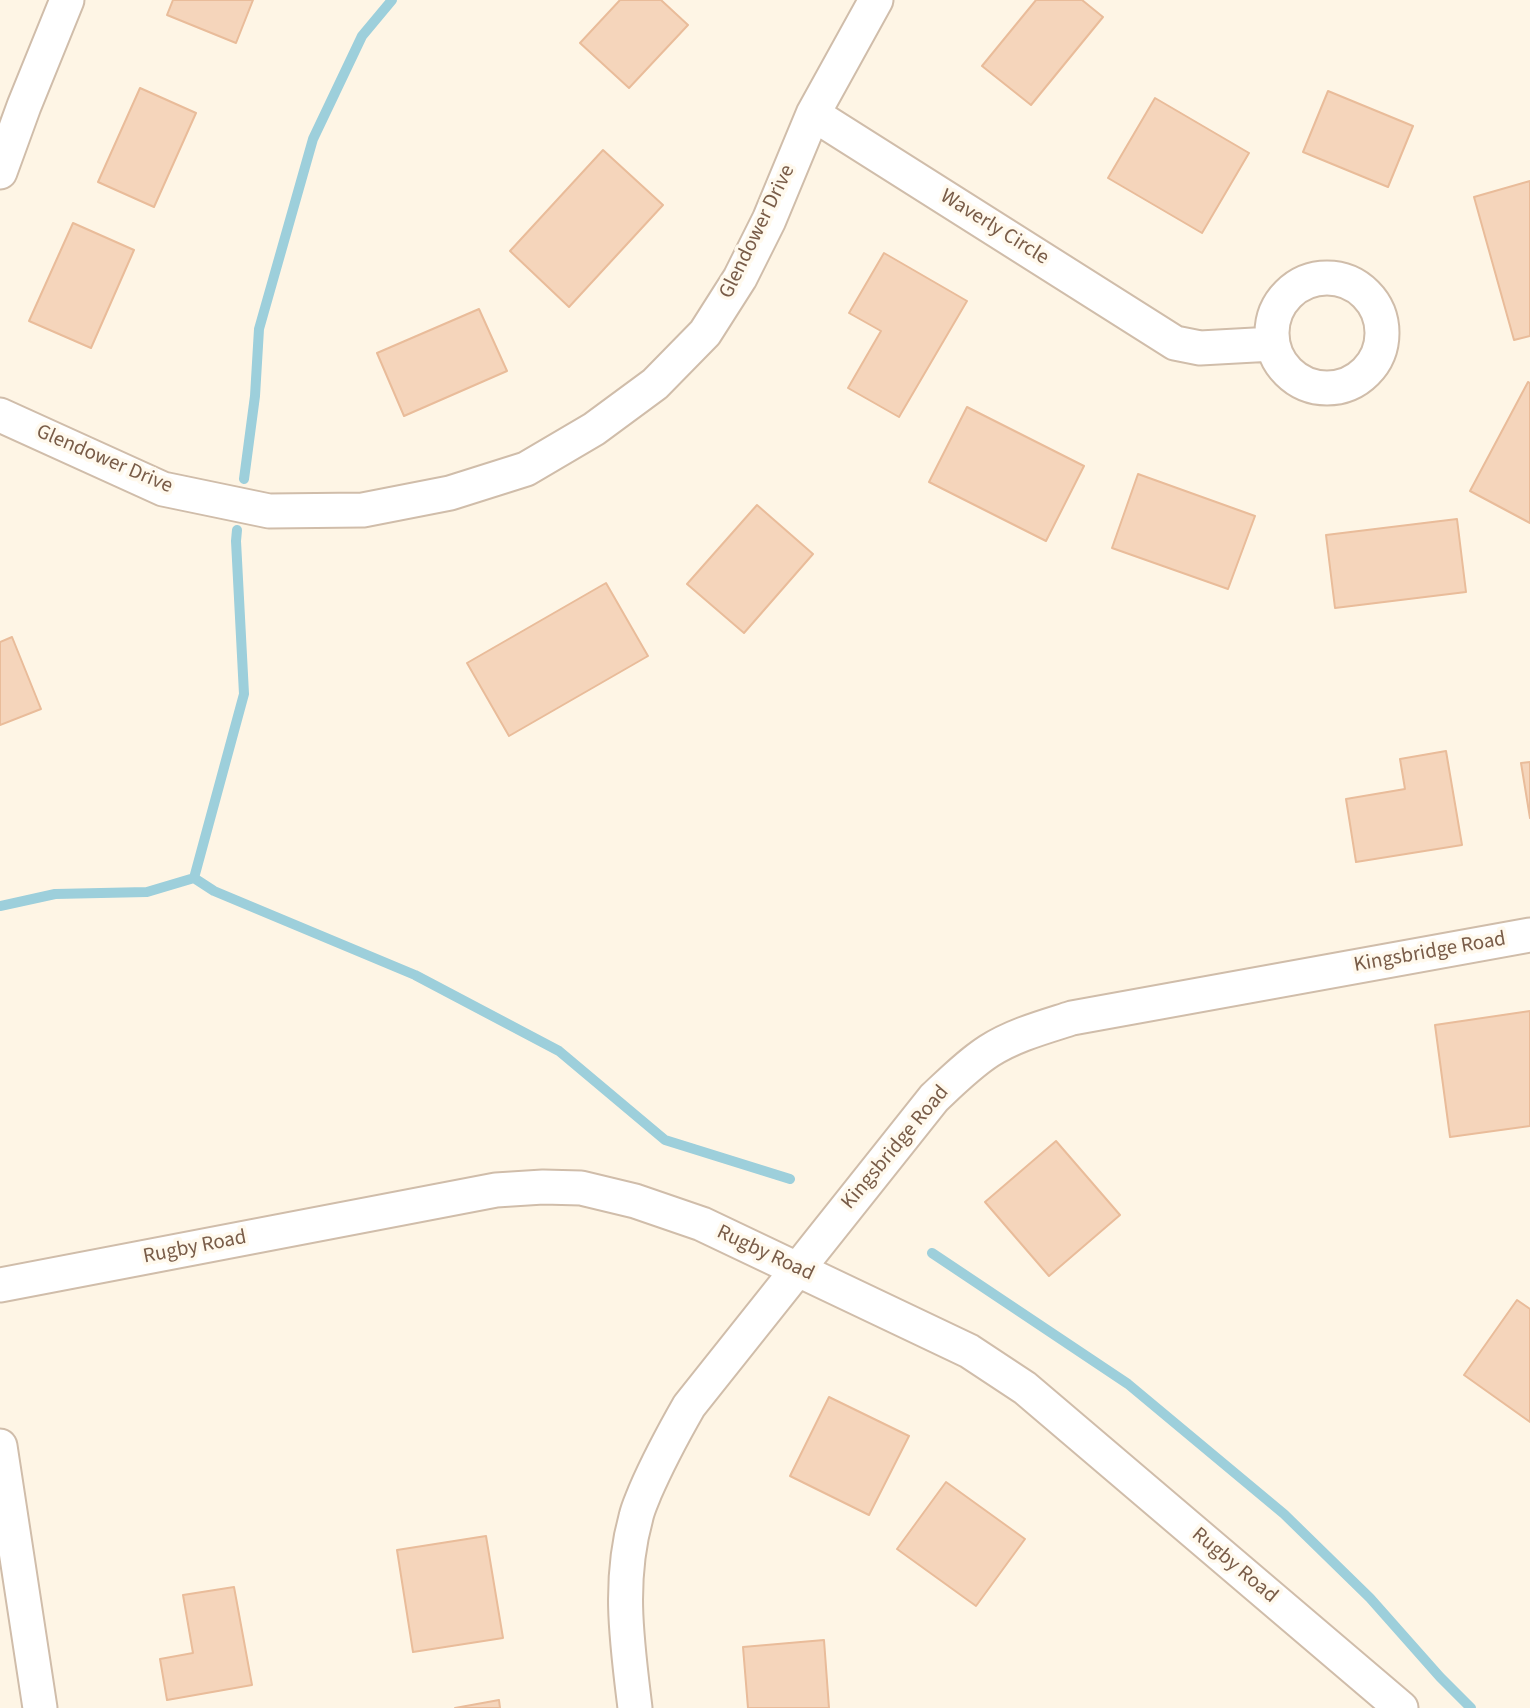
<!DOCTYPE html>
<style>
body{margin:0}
canvas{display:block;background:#fef5e5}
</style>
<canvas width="1530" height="1708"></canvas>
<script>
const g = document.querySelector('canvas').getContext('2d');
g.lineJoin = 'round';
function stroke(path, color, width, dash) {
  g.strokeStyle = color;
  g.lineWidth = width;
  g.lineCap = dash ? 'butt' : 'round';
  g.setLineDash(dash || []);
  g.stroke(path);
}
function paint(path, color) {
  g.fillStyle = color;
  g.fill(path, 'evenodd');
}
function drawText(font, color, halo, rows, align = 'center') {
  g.font = font + ' "Source Sans 3",sans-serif';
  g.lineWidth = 7;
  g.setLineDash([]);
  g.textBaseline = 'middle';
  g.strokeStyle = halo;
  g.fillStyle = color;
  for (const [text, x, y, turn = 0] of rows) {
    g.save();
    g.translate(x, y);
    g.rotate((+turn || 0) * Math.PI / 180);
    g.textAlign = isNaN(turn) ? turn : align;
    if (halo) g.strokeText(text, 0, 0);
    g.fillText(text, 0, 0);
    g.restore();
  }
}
stroke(new Path2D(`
 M244,479L255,396L259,329L313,139L362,36L392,0
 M194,878L214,891L415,975L559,1051L665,1140L790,1179
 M194,878L244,694L236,541L237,530
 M0,906L55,894L147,892L194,878
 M932,1253L1128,1384L1284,1514L1370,1598L1440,1677L1471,1708`), '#9dcfdb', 10);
const building = new Path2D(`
 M173,0H253L236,43L167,15Z
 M620,0H661L688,25L629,88L580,43Z
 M1036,0H1082L1103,17L1031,105L982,66Z
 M140,88L196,113L154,207L98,182Z
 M1328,91L1413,126L1388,187L1303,152Z
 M1155,98L1249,153L1202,233L1108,178Z
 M603,150L663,205L569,307L510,251Z
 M1530,181V336L1514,340L1474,197Z
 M73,223L134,250L91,348L29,321Z
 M884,253L967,301L899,417L848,388L881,331L849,313Z
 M479,309L507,371L404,416L377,353Z
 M1528,382L1530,383V523L1470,491Z
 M967,407L1084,466L1046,541L929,482Z
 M1138,474L1255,516L1228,589L1112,548Z
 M757,505L813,554L744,633L687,584Z
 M1457,519L1466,592L1335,608L1326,535Z
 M606,583L648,656L509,736L467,663Z
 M12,637L41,709L0,725V642Z
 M1446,751L1462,845L1356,862L1346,799L1405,789L1400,759Z
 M1530,762V818L1521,763Z
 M1530,1011V1126L1450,1137L1435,1025Z
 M1056,1141L1120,1215L1049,1276L985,1202Z
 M1517,1300L1530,1309V1422L1464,1375Z
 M829,1397L909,1436L869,1515L790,1476Z
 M946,1482L1025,1539L976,1606L897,1549Z
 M486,1536L503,1638L413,1652L397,1550Z
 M234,1587L252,1685L167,1700L160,1659L193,1653L183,1595Z
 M824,1640L829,1708H748L743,1647Z
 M499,1700L500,1708H455Z`);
paint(building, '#f5d5bb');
stroke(building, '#e9bc9a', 2);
const minor = new Path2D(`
 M813,114L1175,343L1200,348L1273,344
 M0,172L24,106L67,0
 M1272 333a55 55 0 1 1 110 0a55 55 0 1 1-110 0Z
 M0,415L163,489L269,511L363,510L450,493L526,469L594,429L655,384L705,333L740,278L769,220L813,114L876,0
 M0,1285L496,1190L543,1187L581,1188L635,1201L702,1224L969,1351L1025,1388L1401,1708
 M0,1446L40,1708
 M635,1708C627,1642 618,1582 636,1517C638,1508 642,1500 645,1492C658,1462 673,1434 689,1406L934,1098C952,1081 969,1064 989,1051C1014,1035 1044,1027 1072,1018L1530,935`);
stroke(minor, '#d0bdaa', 37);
stroke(minor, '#fff', 33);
drawText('21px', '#795c48', '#fff9ed', [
 ["Waverly Circle",994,228,32],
 ["Glendower Drive",758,232,-64],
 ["Glendower Drive",104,460,23],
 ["Kingsbridge Road",1430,953,-10],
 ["Kingsbridge Road",896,1148,-50],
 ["Rugby Road",195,1248,-11],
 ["Rugby Road",765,1254,25],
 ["Rugby Road",1234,1566,40]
]);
</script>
